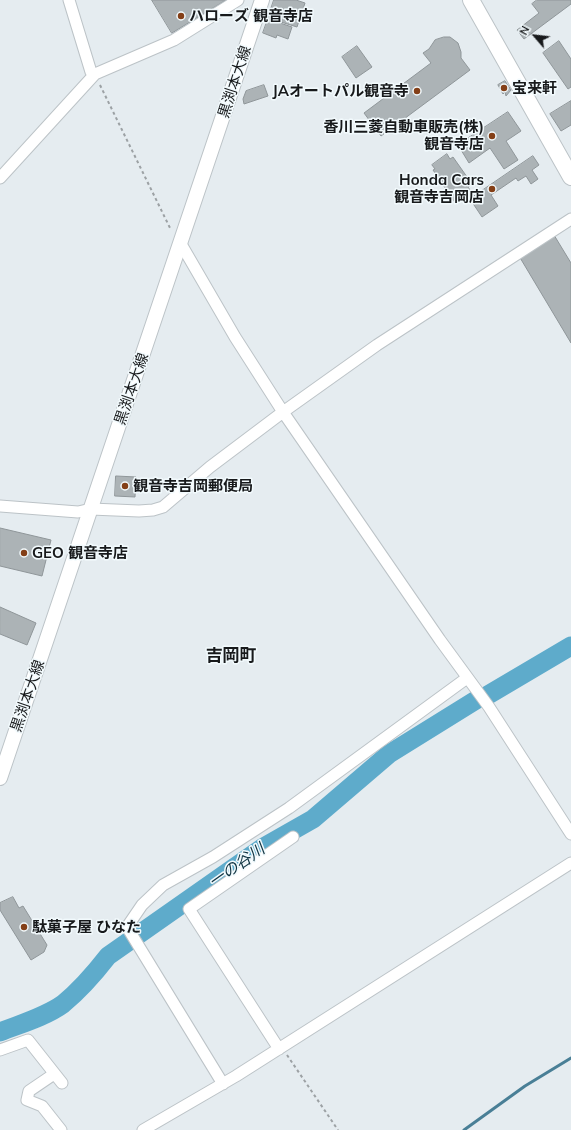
<!DOCTYPE html>
<meta charset="utf-8">
<style>
body{margin:0}
#map{position:relative;width:571px;height:1130px;overflow:hidden;background:#e5ecf0;font-family:Mulish,sans-serif}
canvas{display:block}
.north{position:absolute;left:515px;top:16px;width:40px;height:40px;-webkit-text-stroke:3px #f2fafd;paint-order:stroke;rotate:298deg;font-size:11px;font-weight:700;line-height:16px;text-align:center;color:#17191b}
.north::after{content:'';display:block;margin:auto;width:14px;height:18px;background:#17191b;clip-path:polygon(50% 0,100% 100%,50% 72%,0 100%)}
</style>
<div id="map">
<canvas width="571" height="1130"></canvas>
<div class="north">N</div>
</div>
<script>
const g = document.querySelector('canvas').getContext('2d');
g.lineJoin = 'round';
function stroke(path, color, width, dash) {
  g.strokeStyle = color;
  g.lineWidth = width;
  g.lineCap = dash ? 'butt' : 'round';
  g.setLineDash(dash || []);
  g.stroke(path);
}
function paint(path, color) {
  g.fillStyle = color;
  g.fill(path, 'evenodd');
}
function drawText(font, color, halo, rows, align = 'center') {
  g.font = font + ' Mulish,"Noto Sans JP",sans-serif';
  g.lineWidth = 3;
  g.setLineDash([]);
  g.textBaseline = 'middle';
  g.strokeStyle = halo;
  g.fillStyle = color;
  for (const [text, x, y, turn = 0] of rows) {
    g.save();
    g.translate(x, y);
    g.rotate((+turn || 0) * Math.PI / 180);
    g.textAlign = isNaN(turn) ? turn : align;
    if (halo) g.strokeText(text, 0, 0);
    g.fillText(text, 0, 0);
    g.restore();
  }
}
stroke(new Path2D(`
 M464,1130L525,1086L571,1058`), '#497f96', 3);
stroke(new Path2D(`
 M488,695L571,646
 M0,1032C20,1024 45,1017 63,1004C80,990 94,974 108,956L262,848L313,819L389,754L476,700`), '#5eabcb', 19);
const building = new Path2D(`
 M152,0H226L172,33Z
 M274,0H296L305,3L297,27L268,18Z
 M537,0H571V4L524,39L517,30L539,13L532,4Z
 M268,19L292,27L288,39L277,35L276,38L263,33Z
 M444,37H450L458,43L461,52V58L470,70L381,136L364,113L431,63L423,53L429,49L435,40Z
 M559,41L571,59V87L568,89L543,53Z
 M357,46L372,67L356,78L342,57Z
 M505,81L511,90L506,96L505,92L503,94L498,85Z
 M264,85L268,96L244,104L243,99L246,91Z
 M571,101V125L561,131L550,114Z
 M508,112L521,131L506,141L518,160L504,169L490,148L469,163L458,145Z
 M447,154L450,159L453,157L472,184L468,187L472,193L456,204L433,170L435,169L432,165Z
 M533,156L539,165L532,170L538,179L531,184L526,176L518,181L516,178L491,195L498,206L482,217L470,199Z
 M554,235L571,263V343L519,256Z
 M116,476L136,477L135,497L115,496Z
 M0,528L51,540L42,576L0,566Z
 M0,607L36,623L27,645L0,634Z
 M13,897L19,908L23,906L47,945L44,952L31,960L0,910V903Z`);
paint(building, '#acb3b6');
stroke(building, '#8f9699', 1);
const minor = new Path2D(`
 M69,0L91,72L95,74
 M0,178L95,74L174,40L238,0
 M181,244L235,337L283,412L440,640L489,707L571,834
 M0,506L78,512L91,509L139,511L153,510L163,507L210,467L283,412L377,345L571,219
 M279,1049L189,909L293,837
 M0,1050L28,1040L62,1083
 M54,1074L29,1091L27,1100L42,1106L61,1130
 M223,1084L127,927L142,905L163,885L213,857L289,808L467,678
 M143,1130L236,1076L571,863`);
const major = new Path2D(`
 M0,778L262,0`);
const highway = new Path2D(`
 M471,0L571,177`);
stroke(minor, '#bcc3c7', 13);
stroke(major, '#bcc3c7', 16);
stroke(highway, '#bcc3c7', 18);
stroke(new Path2D(`
 M100,85L171,230
 M287,1055L338,1130`), '#9ca1a4', 2, [3, 3]);
stroke(minor, '#fff', 11);
stroke(major, '#fff', 14);
stroke(highway, '#fff', 16);
for (const [x, y, r, color] of [
 [181,16,4,"#843f17"],
 [504,88,4,"#843f17"],
 [417,91,4,"#843f17"],
 [492,136,4,"#843f17"],
 [492,189,4,"#843f17"],
 [125,486,4,"#843f17"],
 [24,553,4,"#843f17"],
 [24,927,4,"#843f17"]
]) {
  const dot = new Path2D();
  dot.arc(x, y, r, 0, 2 * Math.PI);
  g.fillStyle = color;
  g.fill(dot);
  stroke(dot, '#f2fafd', 1.5);
}
drawText('bold 15px', '#17191b', '#f2fafd', [
 ["ハローズ 観音寺店",189,16],
 ["宝来軒",512,88],
 ["JAオートパル観音寺",409,91,"right"],
 ["香川三菱自動車販売(株)",484,127,"right"],
 ["観音寺店",484,144,"right"],
 ["Honda Cars",484,180,"right"],
 ["観音寺吉岡店",484,197,"right"],
 ["観音寺吉岡郵便局",133,486],
 ["GEO 観音寺店",32,553],
 ["駄菓子屋 ひなた",32,927]
], 'left');
drawText('15px', '#17191b', '#f2fafd', [
 ["黒渕本大線",235,82,-72],
 ["黒渕本大線",132,389,-71],
 ["黒渕本大線",28,696,-71]
]);
drawText('italic 16px', '#0f3341', '#f2fafd', [
 ["一の谷川",237,866,-35]
]);
drawText('bold 17px', '#17191b', '#f2fafd', [
 ["吉岡町",231,656]
]);
</script>
